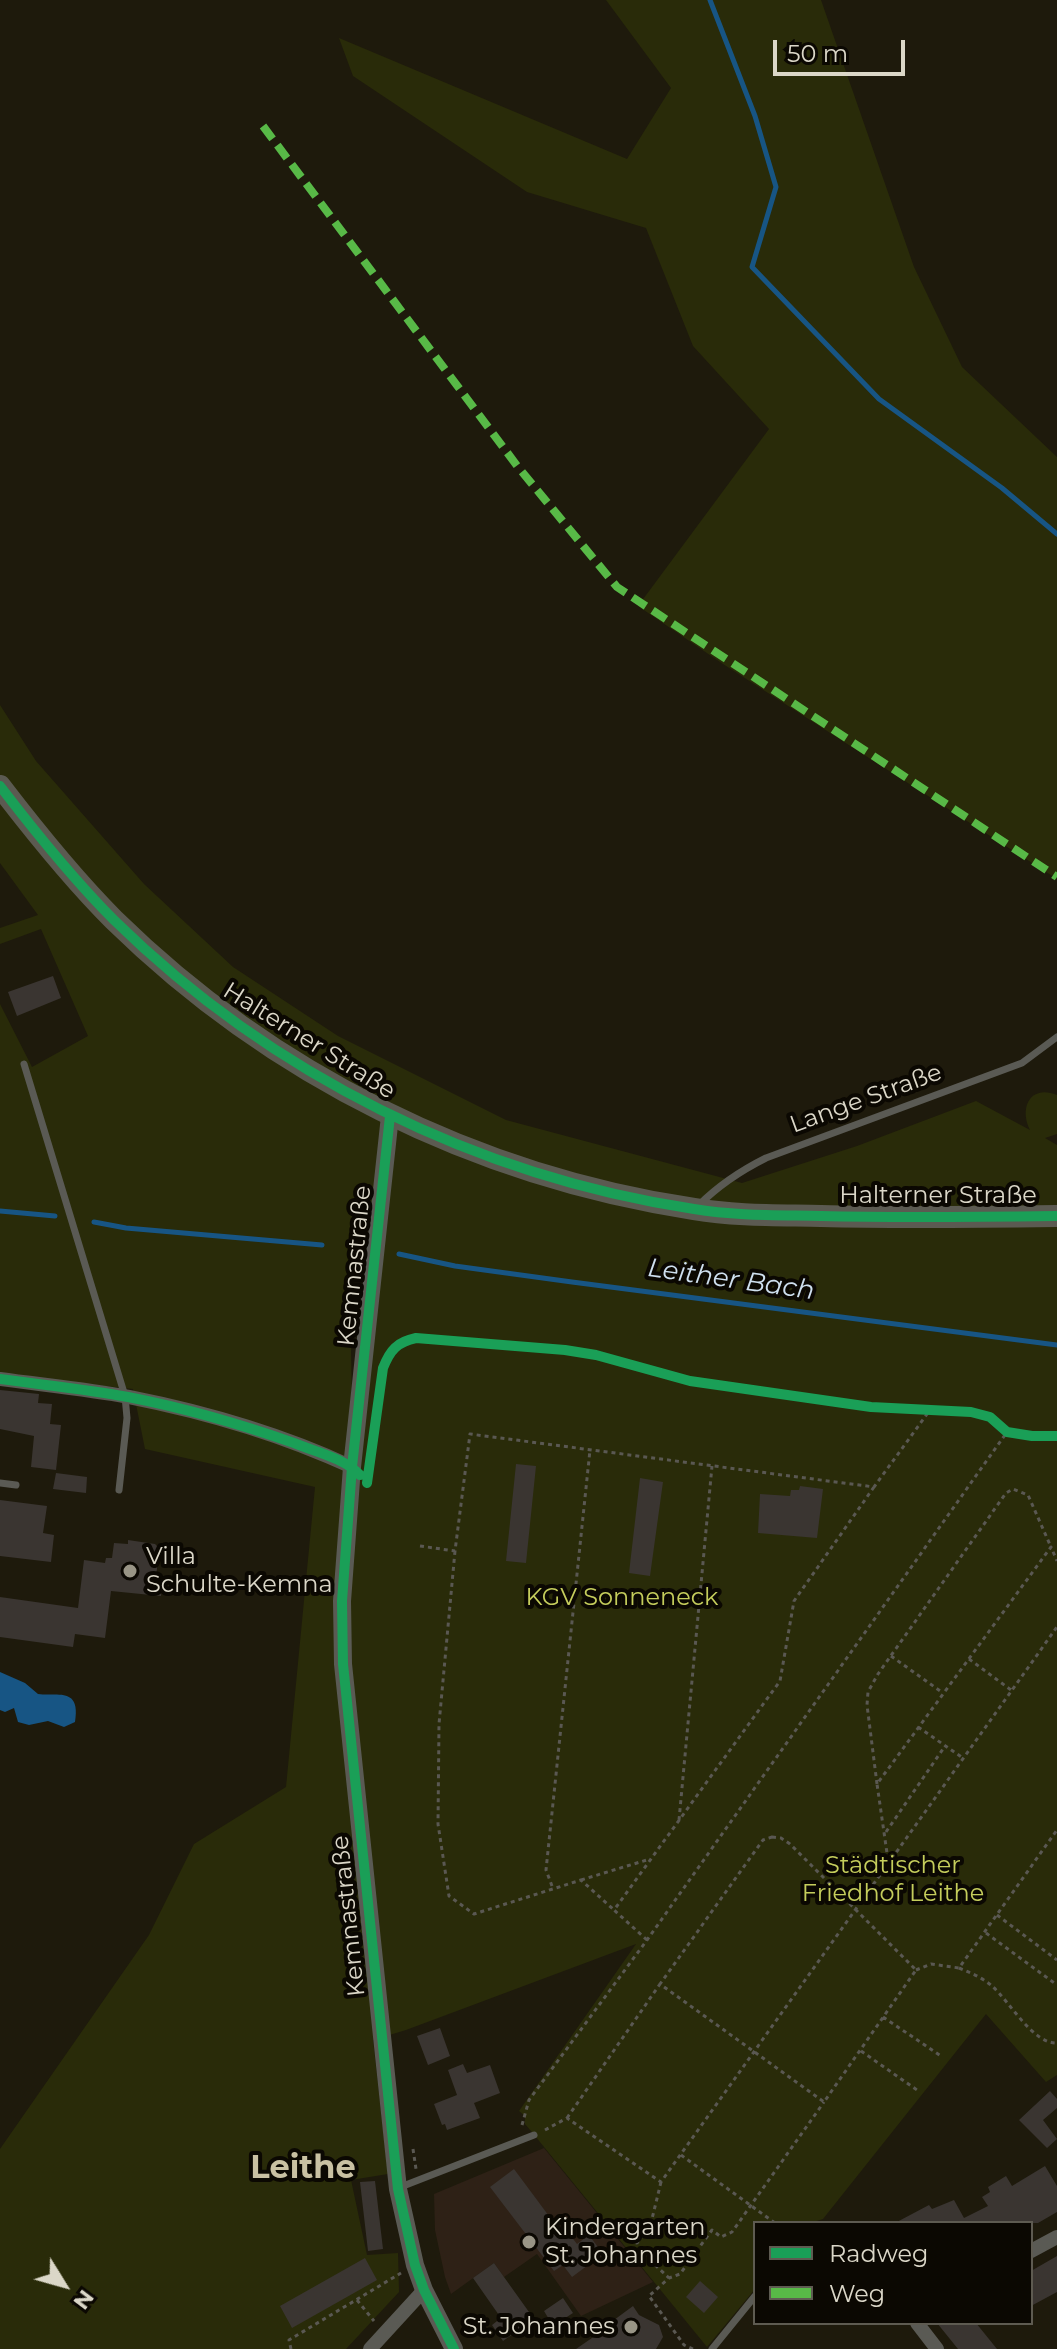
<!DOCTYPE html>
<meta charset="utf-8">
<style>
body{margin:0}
#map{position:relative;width:1057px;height:2349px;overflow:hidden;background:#1e1a0c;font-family:Montserrat,sans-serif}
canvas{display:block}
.legend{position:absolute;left:753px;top:2221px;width:280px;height:104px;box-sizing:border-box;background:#0b0802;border:2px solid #5e5b51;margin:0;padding:10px 14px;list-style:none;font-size:24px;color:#dbd7c8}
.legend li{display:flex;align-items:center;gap:16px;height:40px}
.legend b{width:40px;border:2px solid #5e5b51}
.north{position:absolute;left:24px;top:2245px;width:80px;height:80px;-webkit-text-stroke:6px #0b0802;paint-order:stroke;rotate:127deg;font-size:22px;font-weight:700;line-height:32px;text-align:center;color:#dbd7c8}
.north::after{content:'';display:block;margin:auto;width:28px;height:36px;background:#dbd7c8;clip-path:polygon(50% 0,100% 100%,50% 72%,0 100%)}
.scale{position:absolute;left:773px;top:40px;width:132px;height:36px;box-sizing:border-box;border:4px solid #dbd7c8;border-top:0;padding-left:10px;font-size:24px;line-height:28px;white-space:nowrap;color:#dbd7c8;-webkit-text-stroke:6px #0b0802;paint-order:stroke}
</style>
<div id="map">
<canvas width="1057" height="2349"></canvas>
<ul class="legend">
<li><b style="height:10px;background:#1a9f57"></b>Radweg</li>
<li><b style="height:10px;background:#58b947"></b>Weg</li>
</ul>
<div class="north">N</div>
<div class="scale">50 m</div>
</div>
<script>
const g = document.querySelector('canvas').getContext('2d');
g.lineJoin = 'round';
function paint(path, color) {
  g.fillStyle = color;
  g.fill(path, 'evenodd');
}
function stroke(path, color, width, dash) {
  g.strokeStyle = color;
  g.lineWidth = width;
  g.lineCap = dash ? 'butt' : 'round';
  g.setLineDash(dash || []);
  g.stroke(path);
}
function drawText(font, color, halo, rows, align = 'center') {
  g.font = font + ' Montserrat,sans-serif';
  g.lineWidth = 8;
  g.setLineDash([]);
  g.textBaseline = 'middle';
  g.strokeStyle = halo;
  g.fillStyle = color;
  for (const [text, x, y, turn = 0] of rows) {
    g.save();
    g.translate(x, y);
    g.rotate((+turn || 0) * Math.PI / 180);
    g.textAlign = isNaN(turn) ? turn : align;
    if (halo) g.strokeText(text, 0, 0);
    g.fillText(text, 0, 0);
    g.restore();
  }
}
paint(new Path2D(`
 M544,2148L653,2282L581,2316L537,2254L504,2277L494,2263L451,2294L445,2277L435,2230L434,2194Z`), '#2e2116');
paint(new Path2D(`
 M606,0H821L914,267L962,367L1057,457V879L723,664L638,606L769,429L693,346L646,228L527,192L353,76L339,38L627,159L671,88Z
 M0,705L36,761L144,884L233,967L338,1036L506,1120L742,1183L857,1146L976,1101L1030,1130C1019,1108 1030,1084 1057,1095V1134L1045,1138L1057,1145V1212L747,1213L583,1185L424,1130L391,1115L306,1066L303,1069L389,1118L383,1184L357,1258L350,1301L353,1449L347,1525L352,1513L353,1468L381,1235L390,1118L501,1165L581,1189L684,1211L746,1217L1057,1219V2075L1046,2082L986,2014L823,2219L810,2223H755V2289L707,2347L531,2131L525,2124V2116L519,2111L636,1944L406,2030L373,2040L388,2174L351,2180L367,2255L398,2253L399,2292L346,2349H0V2149L149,1935L194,1844L286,1787L315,1487L145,1449L133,1389L0,1375V1004L32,1067L88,1036L41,929L0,944V928L38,915L0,863Z`), '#292b09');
paint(new Path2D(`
 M0,1672L25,1683L38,1694C56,1697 81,1686 75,1722L64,1727L48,1721L29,1725L18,1722L14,1708L5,1712L0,1710Z`), '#175584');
stroke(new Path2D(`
 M710,0L755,116L776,187L752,267L879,399L1002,488L1057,534
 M0,1211L55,1216
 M94,1222L126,1228L322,1245
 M399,1254L455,1266L572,1282L1057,1345`), '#175584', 5);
paint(new Path2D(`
 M53,976L61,998L17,1016L8,992Z
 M0,1390L39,1394L38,1403L52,1404L50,1424L61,1425L56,1470L31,1467L34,1436L0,1429Z
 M516,1464L536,1466L526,1563L506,1561Z
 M56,1473L87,1477L86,1493L53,1489Z
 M640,1478L663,1482L650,1576L629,1573Z
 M800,1486L823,1489L817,1538L758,1533L760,1494L790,1496L791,1490H799Z
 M0,1500L47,1506L43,1533L54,1535L51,1562L0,1556Z
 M128,1540L155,1544L162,1551L159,1554L156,1576L162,1584L161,1596L111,1591L105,1638L75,1634L73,1647L0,1637V1597L78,1608L84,1560L105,1563L106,1558H112L114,1543L128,1544Z
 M440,2028L450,2056L428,2065L417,2036Z
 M463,2064L467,2073L490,2065L500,2093L474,2103L480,2118L447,2130L445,2124L442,2125L434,2104L457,2095L448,2070Z
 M1050,2091L1057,2099V2108L1043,2120L1057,2139L1047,2148L1019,2120Z
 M1045,2166L1057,2186V2212L1038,2223H895L929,2205L932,2209L954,2200L964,2218L988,2206L982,2197L990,2192L988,2187L1006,2176L1012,2186Z
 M514,2169L566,2239L570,2235L577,2244L589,2235L603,2254L572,2277L563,2265L554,2271L490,2187Z
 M375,2181L383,2249L368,2251L360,2182Z
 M1057,2256V2292L1031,2306V2271Z
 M365,2258L377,2280L292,2328L280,2306Z
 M494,2263L534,2319L503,2341L492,2325L501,2318L473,2278Z
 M700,2281L718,2297L704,2313L686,2297Z
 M563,2298L573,2313L553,2326L544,2311Z
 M633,2306L639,2315L659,2325L663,2337L656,2349H576L615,2322L614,2320Z
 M937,2323H976L997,2349H958Z`), '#3a3531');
stroke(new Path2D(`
 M381,1378C385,1355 392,1343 416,1338L565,1350L596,1355L690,1381L871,1407L971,1412L990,1417L1007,1432L1032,1436H1057
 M420,1546L455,1551L470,1434L874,1487L930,1410
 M455,1551L439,1724L438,1824L449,1896L474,1914L581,1880L614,1910
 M891,1656L943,1693
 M969,1659L1011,1690
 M918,1727L963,1758
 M877,1784L867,1705L868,1692L878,1674L1006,1493L1013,1489L1028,1495L1051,1547
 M679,1820L712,1466
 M886,1832L945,1746
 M772,1837L781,1838L790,1844L916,1970L824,2102L660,1984L763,1840Z
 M888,1860L877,1784L1051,1547L1057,1561
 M581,1880L650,1859
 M552,1886L546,1870L590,1450
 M997,1915L1057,1960
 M986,1933L1057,1985
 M647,1940L614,1910L780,1681L794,1601L874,1487
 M959,1968C971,1973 983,1978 992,1986C1010,2002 1033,2044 1057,2043
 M916,1970L931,1964L959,1968L1057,1830
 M883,2017L941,2056
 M861,2051L917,2090
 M567,2118L660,1984
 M522,2125L529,2100L647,1940L1007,1432
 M545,2130L567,2118L661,2182L1057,1627
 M413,2149L416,2169
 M681,2155L775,2223
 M661,2182L651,2223L637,2243L638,2249L669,2278
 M357,2300L374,2321
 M291,2349L289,2340L401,2273
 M693,2349L684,2345L649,2296L669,2278L680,2274L712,2230L721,2237L732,2232L824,2102`), '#5a5852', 3, [4, 4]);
stroke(new Path2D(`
 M24,1064L125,1396L127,1418L119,1490
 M699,1205C719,1185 740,1171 766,1158L1022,1063L1057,1037
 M0,1483L16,1485
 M398,2188L534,2135
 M712,2349L755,2296`), '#5a5a54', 7);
stroke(new Path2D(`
 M0,1379C43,1385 86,1389 129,1397C205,1412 281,1434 352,1467
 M1031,2251L1057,2237
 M917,2323L937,2349
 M370,2349L424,2290`), '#5a5a54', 14);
stroke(new Path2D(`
 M390,1116L352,1467L342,1601L343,1664L398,2189L415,2265L424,2290L454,2349`), '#5a5a54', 18);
stroke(new Path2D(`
 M0,786C36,833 72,878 114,920C272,1075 476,1176 694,1209C736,1216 779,1215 821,1216C900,1218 978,1217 1057,1216`), '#5b5a51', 22);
stroke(new Path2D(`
 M263,126L518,467L617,587L1057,877`), '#58b947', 8, [16, 8]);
stroke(new Path2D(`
 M0,786C36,833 72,878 114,920C272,1075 476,1176 694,1209C736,1216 779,1215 821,1216C900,1218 978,1217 1057,1216
 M390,1116L352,1467L342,1601L343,1664L398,2189L415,2265L424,2290L454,2349
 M0,1379C43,1385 86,1389 128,1397C185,1408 240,1424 294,1443C316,1452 344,1458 360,1475
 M367,1483L383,1368C390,1350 397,1342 416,1338L565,1350L596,1355L690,1381L871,1407L971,1412L990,1417L1007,1432L1032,1436H1057`), '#1a9f57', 10);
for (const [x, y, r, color] of [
 [130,1571,8,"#999586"],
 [529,2242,8,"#999586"],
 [631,2327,8,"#999586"]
]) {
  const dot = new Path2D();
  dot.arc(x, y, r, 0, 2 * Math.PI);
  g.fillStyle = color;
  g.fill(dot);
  stroke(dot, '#0b0802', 3);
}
drawText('24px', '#dbd7c8', '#0b0802', [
 ["Halterner Straße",309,1041,32],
 ["Lange Straße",866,1099,-20],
 ["Halterner Straße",938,1196],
 ["Kemnastraße",355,1266,-84],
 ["Kemnastraße",349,1916,-96]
]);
drawText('24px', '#dbd7c8', '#0b0802', [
 ["Villa",146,1557],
 ["Schulte-Kemna",146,1585],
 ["Kindergarten",545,2228],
 ["St. Johannes",545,2256],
 ["St. Johannes",615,2327,"right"]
], 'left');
drawText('24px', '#c5cd5c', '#0b0802', [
 ["KGV Sonneneck",622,1598],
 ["Städtischer",893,1866],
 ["Friedhof Leithe",893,1894]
]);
drawText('italic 26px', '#cfe0ef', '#0b0802', [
 ["Leither Bach",731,1280,8]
]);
drawText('bold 32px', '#c9c1a3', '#0b0802', [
 ["Leithe",303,2169]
]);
</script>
